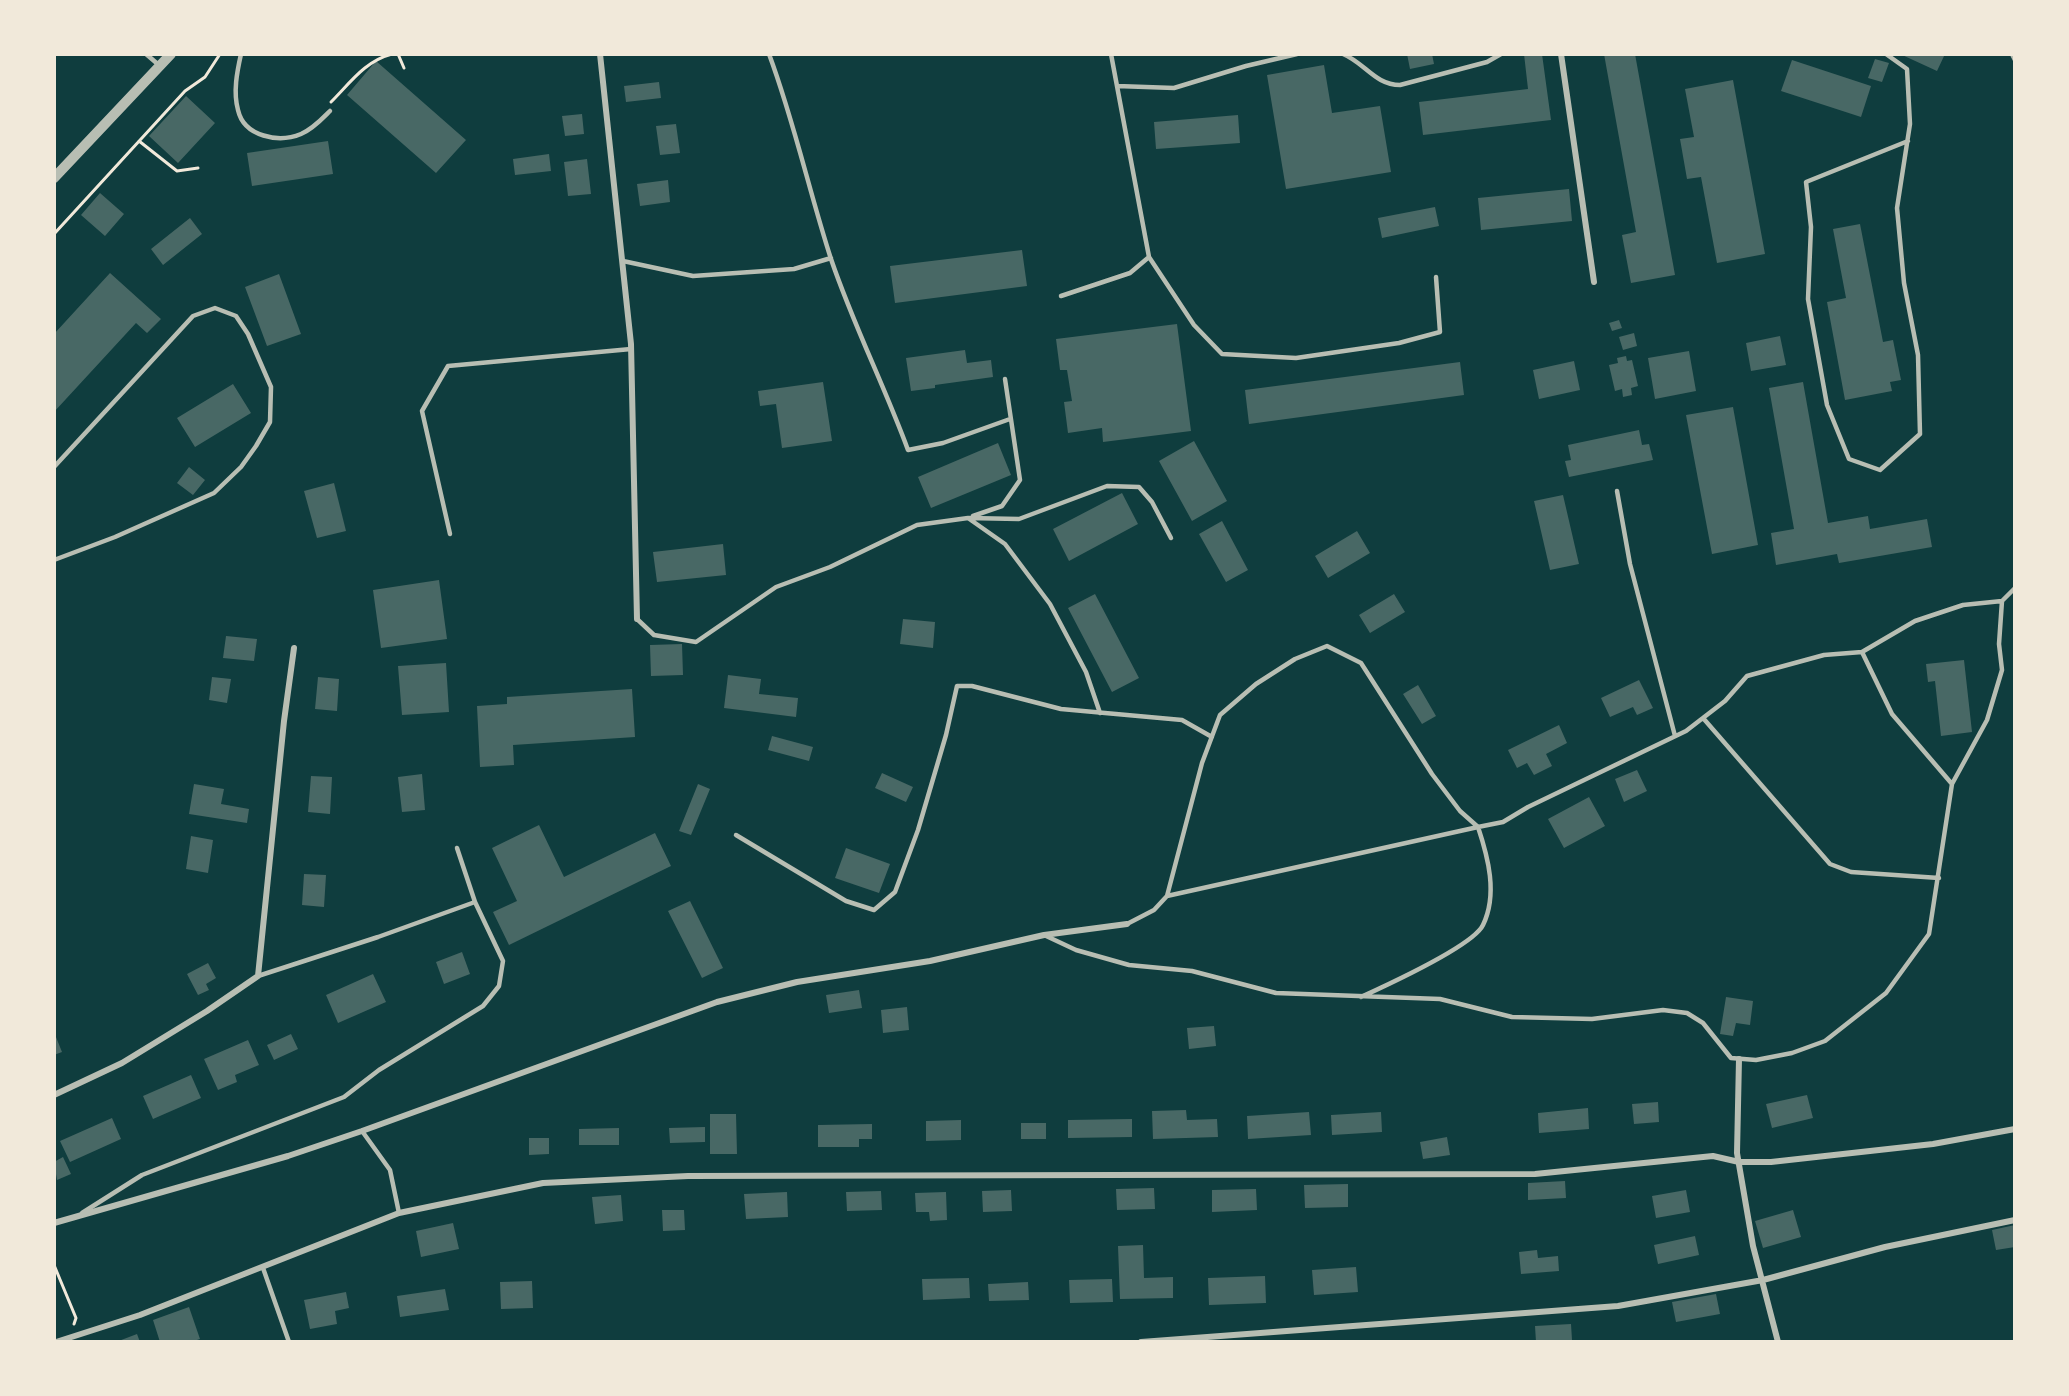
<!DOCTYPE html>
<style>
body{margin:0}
#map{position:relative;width:2069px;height:1396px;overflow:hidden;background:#0f3d3e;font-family:"Golos Text",sans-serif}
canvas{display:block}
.frame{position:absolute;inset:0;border:56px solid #f1e9da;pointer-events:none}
</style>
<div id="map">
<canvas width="2069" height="1396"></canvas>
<div class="frame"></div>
</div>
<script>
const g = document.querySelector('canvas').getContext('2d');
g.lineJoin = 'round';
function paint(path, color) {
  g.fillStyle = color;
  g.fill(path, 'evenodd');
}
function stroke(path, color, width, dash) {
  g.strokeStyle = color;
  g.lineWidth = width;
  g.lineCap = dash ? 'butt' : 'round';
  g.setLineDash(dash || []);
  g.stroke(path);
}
paint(new Path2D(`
 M1407,54H1432L1434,64L1410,69Z
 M1524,54H1542L1551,120L1423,135L1419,102L1528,89Z
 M1604,54H1635L1675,275L1631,283L1622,235L1636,232Z
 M1900,54H1945L1937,71Z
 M1875,59L1889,63L1882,82L1868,78Z
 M1792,60L1871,86L1861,117L1781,91Z
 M376,61L466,140L436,173L347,95Z
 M1324,65L1332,113L1380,106L1391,172L1286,189L1267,75Z
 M1733,80L1765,254L1717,263L1701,177L1687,179L1680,139L1694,137L1685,89Z
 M659,82L661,98L626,102L624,86Z
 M186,96L215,123L178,163L149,136Z
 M582,114L584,134L565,136L562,116Z
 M1238,115L1240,143L1156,149L1154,122Z
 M676,124L680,153L660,155L656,126Z
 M328,141L333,174L252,186L247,153Z
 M549,154L551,171L515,175L513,159Z
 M587,159L591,194L568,196L564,162Z
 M668,180L670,202L640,206L637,184Z
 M1569,189L1572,221L1481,230L1478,198Z
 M100,193L124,214L105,236L81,215Z
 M1435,207L1439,226L1382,238L1378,218Z
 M190,218L202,234L163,265L151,249Z
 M1860,224L1883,342L1893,340L1901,380L1890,382L1892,391L1845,400L1827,302L1846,298L1833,229Z
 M1022,250L1027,286L895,303L890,266Z
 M110,273L161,319L147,333L136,323L54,412V334Z
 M279,274L301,334L267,346L245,287Z
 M1619,320L1622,328L1612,331L1609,323Z
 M1177,324L1191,431L1103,442L1102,428L1068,433L1064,402L1072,401L1067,370H1060L1056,339Z
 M1634,333L1637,346L1623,350L1619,337Z
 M1780,336L1786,365L1751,371L1746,343Z
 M965,350L967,363L991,360L993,377L935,385V388L911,391L906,358Z
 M1689,351L1696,391L1655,399L1648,358Z
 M1626,356L1627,361L1632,360L1638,386L1631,388L1632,395L1623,397L1622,389L1615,391L1609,365L1618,363L1617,358Z
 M1574,361L1580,390L1539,399L1533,370Z
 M1460,362L1464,395L1249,424L1245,390Z
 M823,382L832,441L782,448L776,404L760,406L758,391Z
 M1803,382L1828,523L1868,516L1870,529L1927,519L1932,547L1839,563L1837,554L1776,565L1771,533L1794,529L1769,388Z
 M233,384L251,413L195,447L177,418Z
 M1733,407L1758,545L1712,554L1686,415Z
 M1639,430L1642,445L1649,444L1653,460L1569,477L1565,461L1571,460L1568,445Z
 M1194,441L1227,501L1192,521L1159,461Z
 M998,443L1011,475L931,508L918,477Z
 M189,467L205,480L193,495L177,483Z
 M334,483L346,531L317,538L304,491Z
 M1122,493L1138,524L1069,561L1053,529Z
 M1563,495L1579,564L1550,570L1534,501Z
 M1222,521L1248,570L1226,582L1199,534Z
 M1357,531L1370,553L1328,578L1315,556Z
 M723,544L726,575L657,582L653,552Z
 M439,580L447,639L381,648L373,590Z
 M1095,594L1139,678L1112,692L1068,608Z
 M1394,594L1405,612L1370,633L1359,615Z
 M903,619L935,622L933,648L900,644Z
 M226,636L257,639L254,661L223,658Z
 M682,644L683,675L651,676L650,645Z
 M1964,660L1972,732L1941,736L1935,681L1928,682L1926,664Z
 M446,663L449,712L402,715L398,666Z
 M728,675L761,679L759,694L798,698L796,717L724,708Z
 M212,677L231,679L227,703L209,700Z
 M318,677L339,679L337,711L315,709Z
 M1639,680L1653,708L1637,715L1633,707L1610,717L1601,698Z
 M1418,685L1436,716L1422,724L1403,694Z
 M632,689L635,737L513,745L514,765L480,767L477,706L507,704V697Z
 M1559,725L1567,743L1546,754L1552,766L1534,775L1527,763L1517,768L1508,750Z
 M772,736L813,747L809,761L768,750Z
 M1637,770L1647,791L1624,802L1615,779Z
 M882,773L913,787L906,802L875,788Z
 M422,774L425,810L402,812L398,777Z
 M311,776L332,777L330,814L308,812Z
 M194,784L224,789L221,804L249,809L247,823L189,814Z
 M698,784L710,789L691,835L679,831Z
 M1589,797L1605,826L1564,848L1548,819Z
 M539,825L564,877L655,833L671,866L509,945L493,912L517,901L492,848Z
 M191,836L213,840L208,873L186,869Z
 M846,848L890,864L879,893L835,878Z
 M304,874L326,875L324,907L302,905Z
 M690,901L723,968L702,978L668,911Z
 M462,952L470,974L444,984L436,962Z
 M208,963L216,978L206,984L209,990L198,995L187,974Z
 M373,974L386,1002L338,1023L326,995Z
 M859,990L862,1008L829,1013L826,995Z
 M1726,997L1753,1001L1750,1025L1736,1023L1733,1036L1720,1034Z
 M907,1007L909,1030L883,1033L881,1010Z
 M1214,1026L1216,1046L1189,1049L1187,1028Z
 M54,1032L62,1052L54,1055Z
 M291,1034L298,1049L274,1060L267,1045Z
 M248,1040L259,1065L235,1075L237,1082L218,1090L204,1059Z
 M191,1075L201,1098L153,1119L143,1096Z
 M1807,1095L1813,1118L1772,1128L1766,1104Z
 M1658,1102L1659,1122L1634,1124L1632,1104Z
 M1588,1108L1589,1129L1539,1133L1538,1113Z
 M1186,1110L1187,1120L1217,1119L1218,1137L1153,1139L1152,1111Z
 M1309,1112L1311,1135L1248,1139L1247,1116Z
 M1381,1112L1382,1132L1332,1135L1331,1115Z
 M710,1114H736L737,1154H710Z
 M112,1118L121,1139L70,1162L60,1141Z
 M1132,1119V1137L1068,1138V1120Z
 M961,1120V1140L926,1141V1121Z
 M1021,1123H1046V1139H1021Z
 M872,1124V1139H859V1147H818V1125Z
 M705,1127V1142L670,1143L669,1128Z
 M619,1128V1145H579V1129Z
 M1447,1137L1450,1155L1423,1159L1420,1142Z
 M529,1138H549V1154L529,1155Z
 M63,1157L71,1174L57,1180L54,1162Z
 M1565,1181L1566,1198L1528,1200V1183Z
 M1348,1184V1207L1305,1208L1304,1185Z
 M1154,1188L1155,1209L1117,1210L1116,1189Z
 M1256,1189L1257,1210L1212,1212V1190Z
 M1011,1190L1012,1211L983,1212L982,1191Z
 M1686,1190L1690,1212L1656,1218L1652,1196Z
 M881,1191L882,1210L847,1211L846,1192Z
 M787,1192L788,1217L746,1219L744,1194Z
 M946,1192L947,1220L930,1221L929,1212H916L915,1193Z
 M621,1195L623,1221L595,1224L592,1197Z
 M662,1210H684L685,1230L663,1231Z
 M1793,1210L1801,1237L1763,1248L1755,1221Z
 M453,1223L459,1249L421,1257L416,1231Z
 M2015,1225V1247L1996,1250L1992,1230Z
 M1695,1236L1699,1255L1658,1264L1654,1245Z
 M1143,1245L1144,1278L1173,1277V1298L1120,1299L1118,1246Z
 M1537,1250L1538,1258L1558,1256L1559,1271L1521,1274L1519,1252Z
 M1356,1267L1358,1292L1314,1295L1312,1270Z
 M1265,1276L1266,1303L1209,1305L1208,1278Z
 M969,1278L970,1298L923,1300L922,1279Z
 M1112,1279L1113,1302L1070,1303L1069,1280Z
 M532,1281L533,1308L501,1309L500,1282Z
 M1028,1282L1029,1300L989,1301L988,1284Z
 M445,1289L449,1310L400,1317L397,1296Z
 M346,1292L349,1308L335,1311L337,1324L310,1329L304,1300Z
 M1716,1294L1720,1314L1676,1322L1672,1302Z
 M189,1307L200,1339L191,1342H160L153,1320Z
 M1571,1324L1572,1340L1536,1342L1535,1326Z
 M137,1334L140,1342H116Z`), '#486865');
stroke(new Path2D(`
 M398,54L404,68
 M331,102C350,83 365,61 392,54
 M139,141L177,171L198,168
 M54,234L185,91L205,77L220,54
 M54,1265L76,1318L74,1324`), '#f1e9da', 3);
stroke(new Path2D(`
 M146,54L160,66
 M241,54C237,72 233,92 238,110C244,137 279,143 301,134C313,129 322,119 330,111
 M769,54C794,121 809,191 831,259C853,324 884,385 908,450L943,443L1010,419
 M1111,54L1149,257L1194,325L1222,354L1296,358L1399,343L1440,332L1436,277
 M1343,54C1365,63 1375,85 1400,85L1487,62L1501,54
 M1886,54L1907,69L1910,124L1897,208L1904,283L1918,355L1920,434L1880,470L1849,459L1827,405L1808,299L1811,227L1806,182L1908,141
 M2012,54L2015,60
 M1117,86L1174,88L1246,66L1297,54
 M623,261L693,276L794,269L831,258
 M1061,296L1130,273L1149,257
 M54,467L193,316L215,308L236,316L248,334L271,387L270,422L256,446L241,467L214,493L115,537L54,560
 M1617,491L1630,564L1675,736
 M973,516L1002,506L1020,480L1005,379
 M968,518L1019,519L1107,486L1139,487L1152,502L1171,538
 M450,534L422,411L448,366L631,349
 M637,619L654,635L696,642L776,587L830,567L917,525L968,518L1005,544L1050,604L1086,672L1100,713
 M1862,652L1892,714L1952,784
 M1703,718L1830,864L1851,872L1939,878
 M736,835L846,901L874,910L895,892L918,830L946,735L957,686H972L1061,709L1182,720L1212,737
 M1167,896L1478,827C1488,857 1498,894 1483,925C1473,946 1385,986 1361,997
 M1127,924L1154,910L1167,896L1202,763L1220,715L1256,684L1295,659L1327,646L1361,663L1432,774L1460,811L1478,827L1503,822L1528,807L1686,731L1725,701L1747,676L1824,655L1862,652L1915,621L1963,605L2002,601L2015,588
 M1044,935L1076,950L1129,965L1192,971L1276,993L1440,999L1512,1017L1592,1019L1663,1010L1687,1013L1703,1023L1731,1058L1756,1060L1792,1053L1825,1041L1886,993L1929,934L1952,784L1987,720L2002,670L1999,644L2002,601
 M258,976L378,937L475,902
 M362,1131L390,1170L399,1213
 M82,1213L142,1175L344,1097L379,1070L483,1006L499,986L503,961L475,902L457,848
 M263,1268L289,1342`), '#b8beb3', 4.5);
stroke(new Path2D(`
 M600,54L631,344L637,619
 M1561,54L1594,282
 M1739,1059L1737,1153L1753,1246L1778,1342
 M54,1095L122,1063L207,1011L258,976L284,721L294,648
 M54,1223L288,1156L362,1131L717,1002L797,982L930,961L1044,935L1127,924
 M56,1342L140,1315L399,1213L543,1183L688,1176L1535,1174L1713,1156L1739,1162H1771L1933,1144L2015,1129
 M1141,1342L1618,1306L1763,1280L1885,1247L2015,1220`), '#b8beb3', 6);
stroke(new Path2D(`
 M54,178L171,54`), '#b8beb3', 10);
</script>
